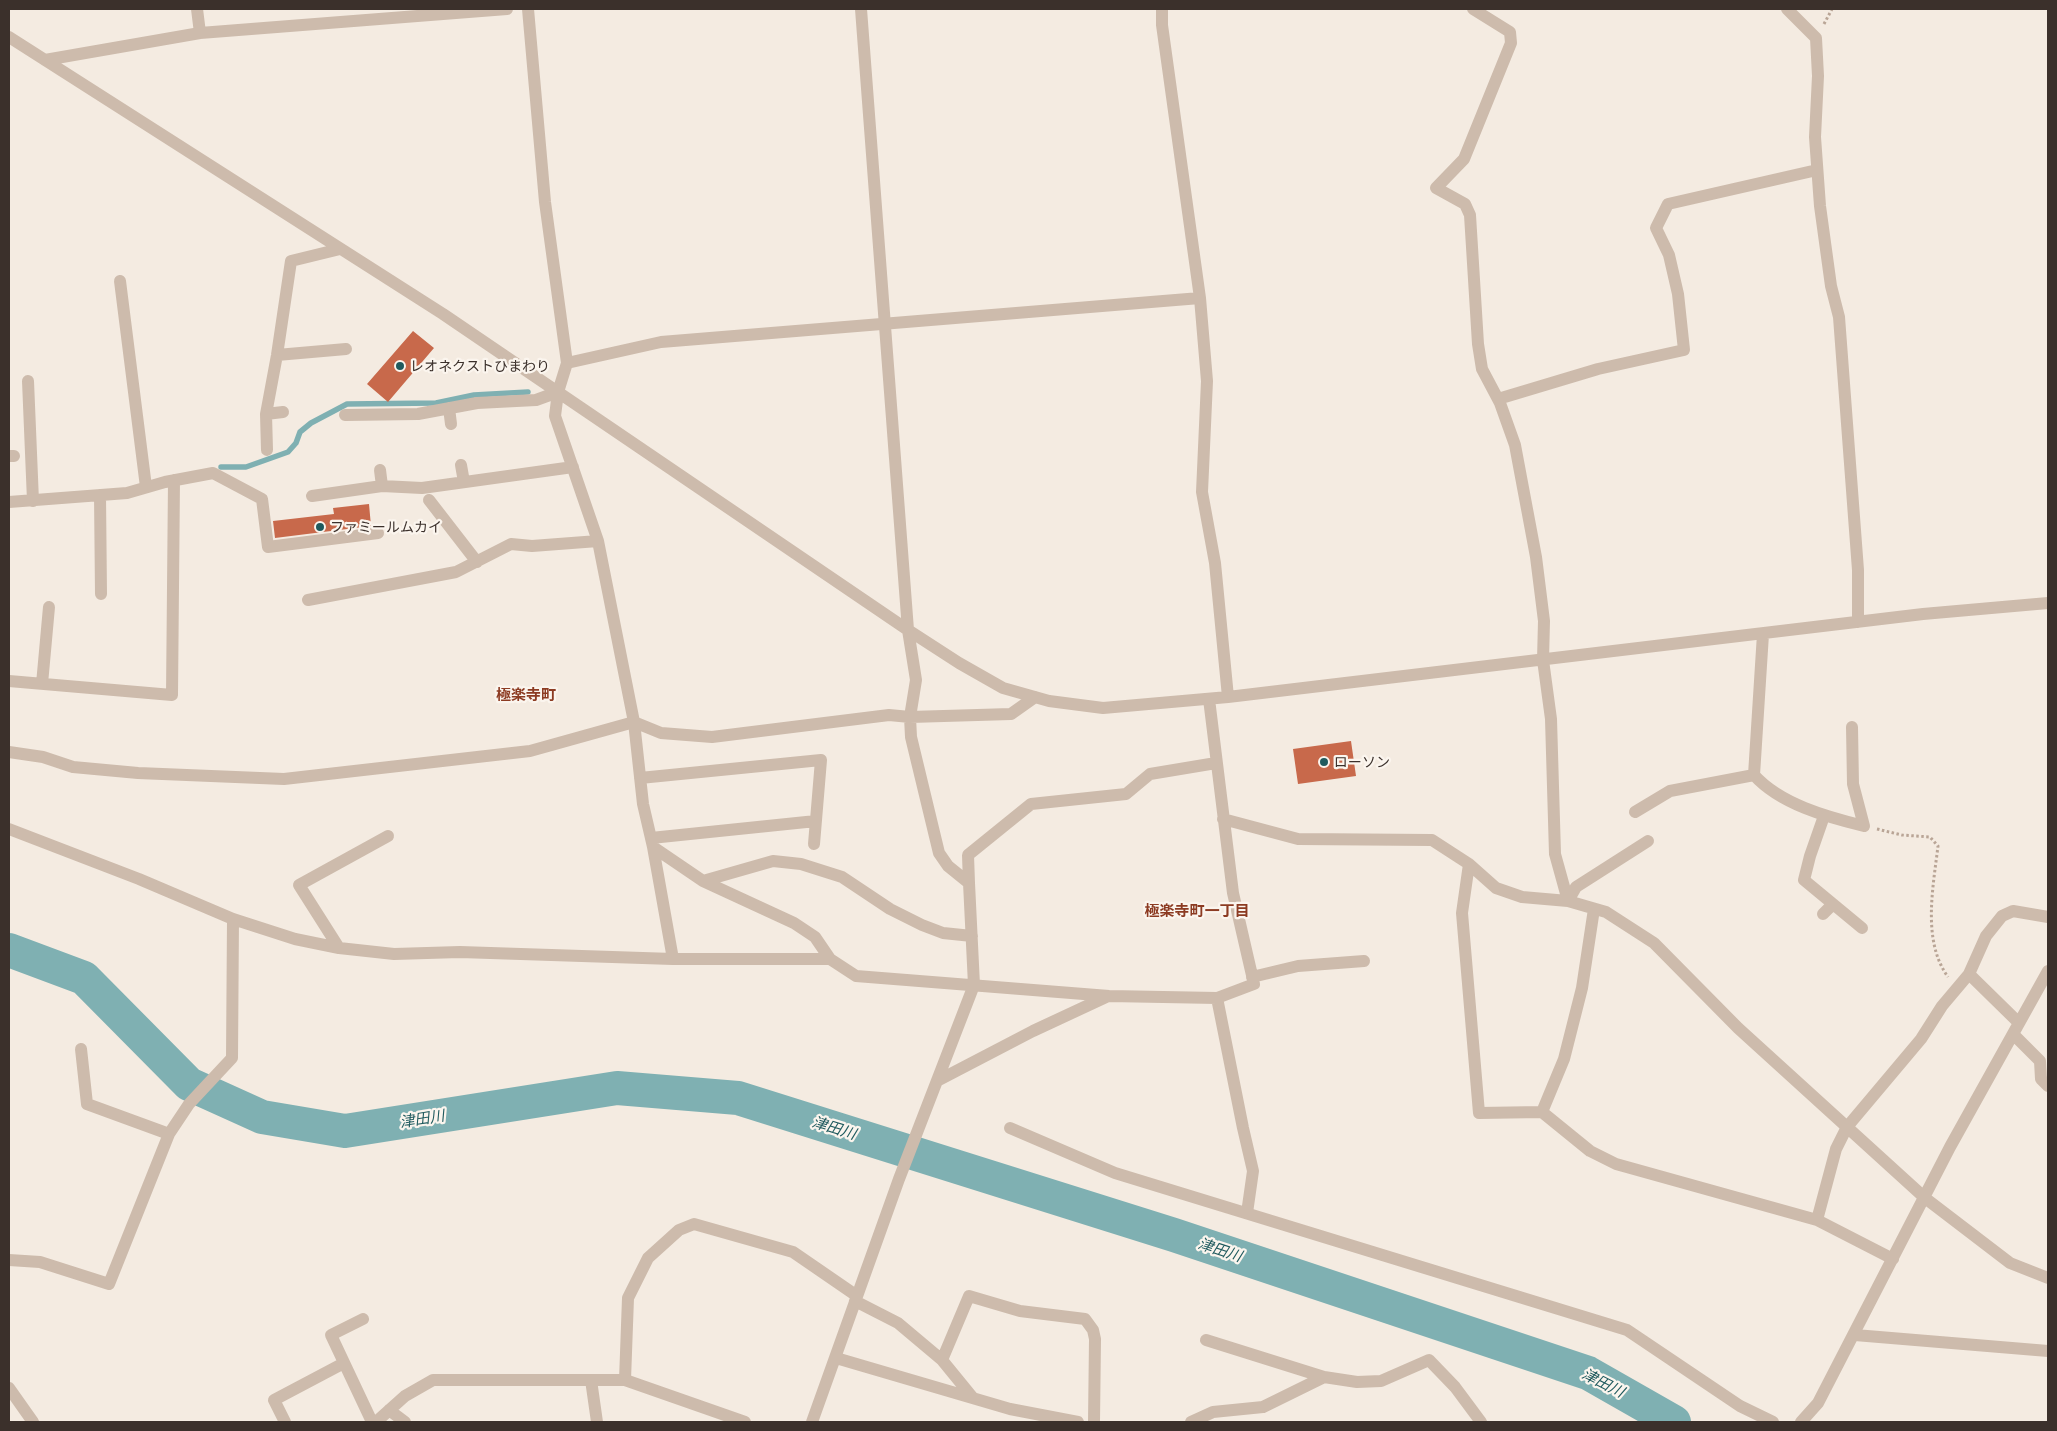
<!DOCTYPE html>
<meta charset="utf-8">
<style>
body{margin:0}
#map{position:relative;width:2057px;height:1431px;overflow:hidden;background:#f4ebe1;font-family:Barlow,sans-serif}
canvas{display:block}
.frame{position:absolute;inset:0;border:10px solid #3b302b;pointer-events:none}
</style>
<div id="map">
<canvas width="2057" height="1431"></canvas>
<div class="frame"></div>
</div>
<script>
const g = document.querySelector('canvas').getContext('2d');
g.lineJoin = 'round';
function stroke(path, color, width, dash) {
  g.strokeStyle = color;
  g.lineWidth = width;
  g.lineCap = dash ? 'butt' : 'round';
  g.setLineDash(dash || []);
  g.stroke(path);
}
function paint(path, color) {
  g.fillStyle = color;
  g.fill(path, 'evenodd');
}
function drawText(font, color, halo, rows, align = 'center') {
  g.font = font + ' Barlow,"Noto Sans JP",sans-serif';
  g.lineWidth = 4.5;
  g.setLineDash([]);
  g.textBaseline = 'middle';
  g.strokeStyle = halo;
  g.fillStyle = color;
  for (const [text, x, y, turn = 0] of rows) {
    g.save();
    g.translate(x, y);
    g.rotate((+turn || 0) * Math.PI / 180);
    g.textAlign = isNaN(turn) ? turn : align;
    if (halo) g.strokeText(text, 0, 0);
    g.fillText(text, 0, 0);
    g.restore();
  }
}
stroke(new Path2D(`
 M221,467H246L288,452L296,443L300,432L311,423L347,404L436,403L474,395L528,392`), '#7fb0b2', 5.5);
stroke(new Path2D(`
 M9,950L84,978L189,1084L262,1117L345,1131L617,1088L738,1098L1174,1235L1588,1373L1674,1422`), '#7fb0b2', 34);
paint(new Path2D(`
 M413,331L434,348L388,402L367,384Z
 M369,504L371,526L275,538L273,521L334,514L333,508Z
 M1351,741L1356,776L1298,784L1293,749Z`), '#c8694b');
stroke(new Path2D(`
 M1824,24L1832,9
 M1877,829L1902,835L1930,837L1938,846C1933,888 1922,941 1948,977`), '#b9a596', 3, [2.5, 2.5]);
stroke(new Path2D(`
 M528,9L545,202L567,363L558,392L555,416L598,541L634,722L643,804L653,847L703,881L794,923L815,937L830,959L856,976L1109,996L1217,998L1254,984L1233,893L1209,699
 M1162,9V25L1200,298L1207,381L1202,492L1215,563L1228,697
 M1473,9L1510,32L1511,43L1464,159L1436,188L1465,204L1470,215L1478,344L1482,369L1500,403L1515,445L1536,557L1544,621L1543,660L1551,719L1555,854L1568,901
 M1787,9L1816,38L1818,76L1815,137L1820,206L1831,286L1839,317L1858,570V622
 M200,33L507,9
 M9,37L443,314L908,630L959,663L1003,688L1049,701L1103,708L1228,697L1923,614L2048,603
 M45,60L200,33L197,9
 M120,281L146,487
 M277,355L346,349
 M567,363L661,342L1200,298
 M28,381L33,501
 M1498,399L1598,369L1684,350L1678,294L1669,255L1656,228L1668,204L1817,170
 M449,408L451,424
 M266,414L283,412
 M345,415L418,414L477,403L536,400L558,392
 M267,450L266,414L277,355L291,261L340,249
 M9,456H14
 M461,465L464,482
 M380,470L382,486
 M100,495L101,594
 M312,496L382,486L422,488L573,467
 M429,500L477,562
 M9,502L127,493L165,482L213,473L262,499L268,547L378,533
 M308,600L456,572L511,544L532,546L598,541
 M1763,634L1754,775C1780,804 1827,817 1864,826L1853,784L1852,727
 M9,681L172,695L174,480
 M42,684L49,607
 M9,752L43,757L73,767L138,773L284,779L530,751L634,722L661,733L712,737L889,715L910,717L1011,714L1035,697
 M640,778L821,760L814,844
 M1635,812L1670,791L1754,775
 M1824,816L1810,856L1804,880L1862,928
 M1223,819L1298,839L1432,840L1469,864L1496,888L1522,897L1568,901L1606,912L1654,943L1738,1028L1925,1198L2010,1263L2048,1278
 M9,829L139,879L233,919L295,939L339,948L394,954L460,952L673,959H830
 M651,838L816,821
 M653,847L673,959
 M1469,864L1462,913L1479,1113L1542,1112L1590,1151L1616,1164L1817,1220L1893,1259
 M703,881L773,861L801,864L842,877L890,909L922,925L943,933L972,936
 M969,883L968,855L1031,804L1126,794L1150,774L1216,763
 M1568,901L1576,887L1648,841
 M1823,914L1833,904
 M339,948L299,885L388,836
 M1969,974L2019,1023
 M1252,977L1298,966L1364,961
 M1217,998L1243,1128L1253,1171L1247,1213
 M2013,1034L2040,1061L2041,1079L2048,1086
 M81,1049L87,1104L169,1134
 M937,1081L1033,1031L1106,997
 M1542,1112L1564,1059L1582,988L1594,909
 M1010,1128L1115,1173L1627,1330L1740,1406L1773,1422
 M1817,1220L1836,1149L1847,1127L1921,1039L1942,1006L1969,974L1986,936L2002,916L2013,911L2048,917
 M9,1260L40,1262L109,1284L169,1134L189,1104L232,1058L233,919
 M855,1301L898,1323L942,1360L973,1398
 M363,1319L331,1335L372,1422
 M1855,1335L2048,1351
 M1206,1340L1324,1377
 M836,1358L1010,1409L1078,1422
 M942,1360L969,1296L1020,1311L1085,1319L1093,1330L1095,1339L1094,1422
 M591,1380L597,1422
 M9,1388L33,1422
 M389,1410L405,1422
 M285,1422L274,1400L344,1363
 M376,1422L405,1396L433,1380H625
 M745,1422L625,1380L628,1298L648,1258L679,1230L694,1224L793,1252L857,1296
 M812,1422L899,1179L974,985L969,883L948,866L939,853L911,737L910,717L916,680L908,630L861,9
 M1191,1422L1213,1412L1263,1407L1324,1377L1357,1382L1381,1381L1429,1360L1455,1387L1481,1422
 M1801,1422L1818,1403L1950,1147L2048,971`), '#cdbbac', 12);
for (const [x, y, r, color] of [
 [400,366,5,"#1f5a5e"],
 [320,527,5,"#1f5a5e"],
 [1324,762,5,"#1f5a5e"]
]) {
  const dot = new Path2D();
  dot.arc(x, y, r, 0, 2 * Math.PI);
  g.fillStyle = color;
  g.fill(dot);
  stroke(dot, '#fbf5ee', 2);
}
drawText('14px', '#3b302b', '#fbf5ee', [
 ["レオネクストひまわり",410,366],
 ["ファミールムカイ",330,527],
 ["ローソン",1334,762]
], 'left');
drawText('bold 15px', '#8c3b22', '#fbf5ee', [
 ["極楽寺町",526,695],
 ["極楽寺町一丁目",1197,911]
]);
drawText('italic 15px', '#1f5a5e', '#fbf5ee', [
 ["津田川",422,1119,-9],
 ["津田川",834,1128,17],
 ["津田川",1220,1250,18],
 ["津田川",1603,1383,27]
]);
</script>
